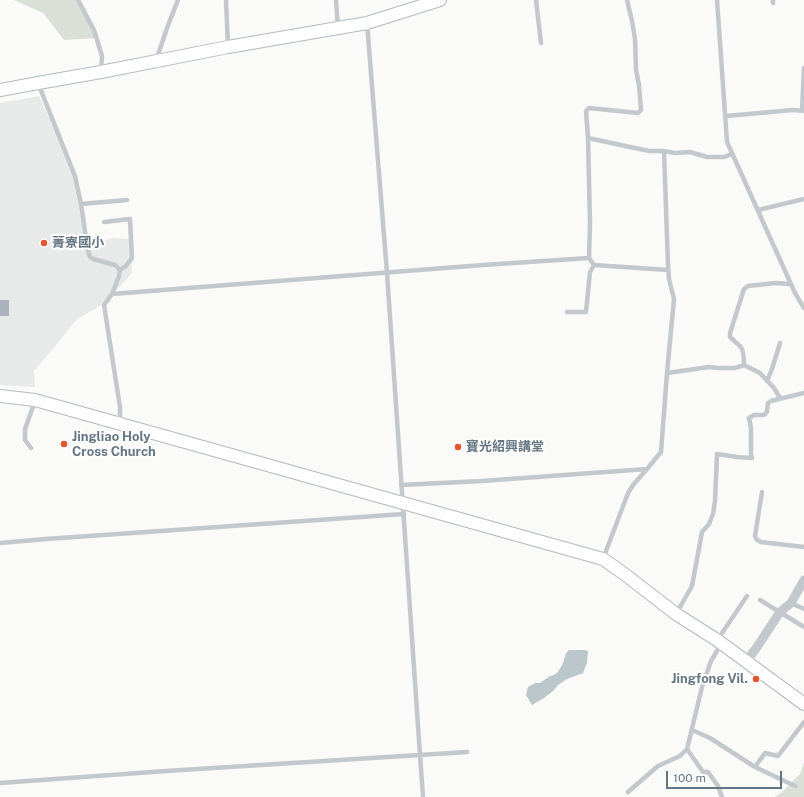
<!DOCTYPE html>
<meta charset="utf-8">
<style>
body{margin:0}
#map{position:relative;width:804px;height:797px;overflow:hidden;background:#fafaf8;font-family:"Public Sans",sans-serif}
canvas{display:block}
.scale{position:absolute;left:666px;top:771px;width:116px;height:18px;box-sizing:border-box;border:2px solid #657683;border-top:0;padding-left:5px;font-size:12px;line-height:14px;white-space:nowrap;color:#657683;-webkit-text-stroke:3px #fff;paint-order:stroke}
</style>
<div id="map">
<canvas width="804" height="797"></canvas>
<div class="scale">100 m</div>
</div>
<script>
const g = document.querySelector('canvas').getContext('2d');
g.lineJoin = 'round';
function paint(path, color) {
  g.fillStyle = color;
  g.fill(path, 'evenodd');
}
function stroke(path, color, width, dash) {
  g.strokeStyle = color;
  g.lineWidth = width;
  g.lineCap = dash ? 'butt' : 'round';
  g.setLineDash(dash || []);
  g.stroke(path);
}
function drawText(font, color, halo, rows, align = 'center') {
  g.font = font + ' "Public Sans","Noto Sans TC",sans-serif';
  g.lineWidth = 4;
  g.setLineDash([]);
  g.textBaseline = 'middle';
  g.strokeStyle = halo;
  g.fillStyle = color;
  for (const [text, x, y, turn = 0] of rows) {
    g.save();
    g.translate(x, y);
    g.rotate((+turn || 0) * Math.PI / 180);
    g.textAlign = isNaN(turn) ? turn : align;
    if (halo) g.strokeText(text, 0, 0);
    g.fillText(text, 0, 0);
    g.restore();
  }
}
paint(new Path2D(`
 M39,96L77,177L89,246L112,238L130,239L132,273L105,303L77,319L57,344L34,371L35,387L0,385V103Z`), '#e8e9e9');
paint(new Path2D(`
 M14,0H80L98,38L64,40L43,13Z
 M804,762V797H775L781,793L800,774Z`), '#dadfd7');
paint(new Path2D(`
 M569,650H584L588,651L587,663L583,673L567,679L558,685L553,691L544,698L532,705L526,695L528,687L535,683H540L550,676L554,675L558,672L563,663L566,653Z`), '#bbc7cb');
paint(new Path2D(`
 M0,300H9V316H0Z`), '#aab3b9');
const secondary = new Path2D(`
 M0,90L38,83L101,72L228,47L367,23L440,0
 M0,396L35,400L603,559L623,573L676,614L717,640L804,704`);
stroke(secondary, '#b3babf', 14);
stroke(new Path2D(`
 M78,0L94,30L102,56L101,71
 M226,0L228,47
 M336,0L338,28
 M536,0L541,43
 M627,0L632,21L635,39L636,70L639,85L641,110L638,113L589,108L586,111L588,138L590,224L589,258L594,265L668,270
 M717,0L727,142L795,293L804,308
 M773,0V3
 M367,23L387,273L420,755L423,797
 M156,61L167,28L178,0
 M38,83L75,176L81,204L88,251L90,257L93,259L115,265L120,270L119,276L112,294
 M802,111L804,68
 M726,116L793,110L804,111
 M588,138L649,151H664L675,153L690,152L707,157H724L732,154
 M81,204L127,200
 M758,210L804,199
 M104,222L130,219L132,258L126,266L120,270
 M567,312H586L590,272L594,265
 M744,365C744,360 744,350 740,346C737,343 733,340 730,337V333L744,289L748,286L776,283L790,284
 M667,373L709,367L718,368H735L744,365L760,373L774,388L780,398
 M767,381L772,369L780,343
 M120,422V407L104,305L112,294L483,265L589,258
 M31,448L25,440V429L35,401
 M401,485L482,481L647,469
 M762,492L755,536L757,540L761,542L804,547
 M0,543L46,539L404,514
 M603,559L628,493L633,485L647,469L661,452L667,373L674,299L669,279L668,265L664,151
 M760,600L804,627
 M791,603L804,609
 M676,614L692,586L702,532L709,524L713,514L715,501L717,454L737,457L752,458L751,455V428L749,418L754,415H764L767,412L768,403L771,401L804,393
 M718,639L747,596
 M692,730L710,738L755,767L795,786
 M687,749L703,772H708L718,786L722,797
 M755,767L765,753L778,756L804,722
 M0,783L166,771L467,752
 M628,792L658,766L680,756L687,749L702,687L711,661L721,644`), '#c3c8cc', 4.5);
stroke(new Path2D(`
 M746,662L757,647L780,612L791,603L804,580`), '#c3c8cc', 9);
stroke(secondary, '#fff', 12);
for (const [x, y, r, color] of [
 [44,243,4,"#e4572e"],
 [64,444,4,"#e4572e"],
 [458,447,4,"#e4572e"],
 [756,679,4,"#e4572e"]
]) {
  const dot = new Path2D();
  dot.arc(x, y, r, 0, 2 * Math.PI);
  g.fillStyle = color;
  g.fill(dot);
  stroke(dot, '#fff', 1.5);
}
drawText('bold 13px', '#657683', '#fff', [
 ["菁寮國小",52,243],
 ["Jingliao Holy",72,437],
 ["Cross Church",72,452],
 ["寶光紹興講堂",466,447],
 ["Jingfong Vil.",748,679,"right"]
], 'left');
</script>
